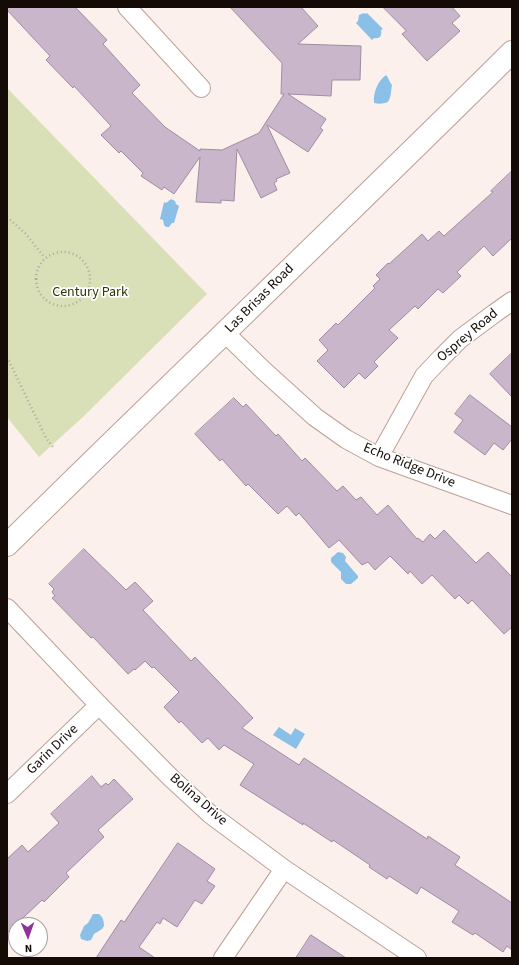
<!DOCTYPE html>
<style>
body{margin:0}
#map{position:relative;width:519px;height:965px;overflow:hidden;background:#fcf0ec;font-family:"Source Sans 3",sans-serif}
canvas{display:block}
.frame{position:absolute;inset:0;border:8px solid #140b07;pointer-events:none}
.north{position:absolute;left:8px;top:917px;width:40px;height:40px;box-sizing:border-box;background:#fff;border:1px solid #a19d9c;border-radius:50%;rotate:178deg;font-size:11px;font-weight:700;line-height:16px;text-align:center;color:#140b07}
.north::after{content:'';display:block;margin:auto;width:14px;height:18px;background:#90319a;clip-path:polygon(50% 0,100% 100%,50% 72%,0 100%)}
</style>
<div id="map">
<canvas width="519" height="965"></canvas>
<div class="frame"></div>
<div class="north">N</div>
</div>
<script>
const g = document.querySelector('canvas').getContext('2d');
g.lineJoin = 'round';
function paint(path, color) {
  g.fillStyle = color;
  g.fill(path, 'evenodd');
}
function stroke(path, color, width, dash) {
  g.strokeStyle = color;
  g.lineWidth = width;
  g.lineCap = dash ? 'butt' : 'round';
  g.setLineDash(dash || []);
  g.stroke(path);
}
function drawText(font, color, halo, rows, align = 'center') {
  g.font = font + ' "Source Sans 3",sans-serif';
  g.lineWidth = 3.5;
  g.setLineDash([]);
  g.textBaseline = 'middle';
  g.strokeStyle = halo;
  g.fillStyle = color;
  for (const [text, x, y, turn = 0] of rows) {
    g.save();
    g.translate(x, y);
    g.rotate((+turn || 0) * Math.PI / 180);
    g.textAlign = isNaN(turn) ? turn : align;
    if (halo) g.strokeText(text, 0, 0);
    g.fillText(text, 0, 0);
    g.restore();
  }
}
paint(new Path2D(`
 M7,88L207,294L84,416L39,457L7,417Z`), '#d9e0b8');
paint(new Path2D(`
 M364,13L365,14L367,13L383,29L381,30C382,36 380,39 374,38L372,40L356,23L358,21L359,15Z
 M386,75C389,78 389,82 392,85C391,90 391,98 388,102C383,104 379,104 374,103C373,92 378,81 386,75Z
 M171,199L175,201L176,204L179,206L174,223H172L169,227H166L164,225L163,220L160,219L164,202L166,203Z
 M338,552L343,553L346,557L345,561L358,576V578L351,584H346L341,579V572L331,562V558Z
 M279,727L291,735L295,728L305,734L296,749L273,735Z
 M93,914H99C103,917 104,921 104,926L102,929L94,934L91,940L87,941L81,939L80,935L84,926L88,923Z`), '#8ac0e7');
const building = new Path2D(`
 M7,7H75L107,40L103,44L140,85L132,93L165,127L200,151V149L222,150L259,133L284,94H281L282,63L230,7H301L318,26L298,44L361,46L360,80H332L331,96L288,94L326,119L320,128L323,130L308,152L267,125L290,173L276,179L277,181L274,183L277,190L261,198L237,149L234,201L221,200V203L196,202L200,157L174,194L164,187L162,190L141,176L143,173L121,151L119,153L101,135L111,126L74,86L73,88L46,60L50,56L7,10Z
 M383,7H452L460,16L452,23L460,31L427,61L402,34L406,31Z
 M512,171V238L493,256L484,246L457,272L461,276L443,293L438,289L418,309L415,306L389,330L398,338L374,362L378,366L365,379L359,373L344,388L317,361L328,350L319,340L336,323L338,325L375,288L373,286L380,279L376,275L388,263L389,264L422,234L428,241L439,231L444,236L493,192L491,191Z
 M512,353V397L490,374Z
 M470,395L512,427V439L503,450L494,443L485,455L454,432L463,420L455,414Z
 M234,398L243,407L246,404L276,436L278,434L302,461L305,458L337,491L343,486L356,500L361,497L377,515L388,505L417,539L418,538L423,542L430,534L435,539L444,530L476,563L488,552L512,577V627L504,634L472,600L468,604L459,595L455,599L432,575L422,584L410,571L408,574L390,556L375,570L368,562L362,565L339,540L329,548L299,513L296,516L287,506L278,514L248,484L246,486L222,459L220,461L195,434Z
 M84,549L126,590L135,582L153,601L143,610L191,661L195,657L253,718L242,728L299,765L304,758L427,839L428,836L460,857L455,865L512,903V950L507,946L503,952L475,933L473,935L452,922L459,911L421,887L417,894L389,876L387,879L369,867L370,865L333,840L332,842L303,823V825L240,785L254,764L224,745L219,750L208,738L202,743L181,721L179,723L164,707L179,692L154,667L152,668L145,661L135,670L134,669L128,674L93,637L91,638L52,598L55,596L52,592L54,589L49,584Z
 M92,776L101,787L106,783L108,785L114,779L133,799L98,830L104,837L66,873L69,877L44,902L42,900L7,933V859L22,845L28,852L59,823L51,814Z
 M178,843L215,869L207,881L215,886L202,904L195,900L177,927L163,918L160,924L157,922L139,947L155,958H96L121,920L124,922Z
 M311,935L346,958H296Z`);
paint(building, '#c9b6cb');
stroke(building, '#9f8ca0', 1);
const minor = new Path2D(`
 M127,7L201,88
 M225,333L263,370L315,417L346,439L379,457L512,505
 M379,457L424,376L441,358L460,339L495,313L512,301
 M7,608L99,705L171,778L210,814L284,869L417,958
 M7,794L99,705
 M223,958L284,869`);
const tertiary = new Path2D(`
 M7,545C174,380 345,218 512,52`);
stroke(minor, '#bca196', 20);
stroke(tertiary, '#bca196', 24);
stroke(new Path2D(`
 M7,217L25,233L45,258
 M36 279a27 27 0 1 1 54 0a27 27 0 1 1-54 0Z
 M7,357L46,438L53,447`), '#b0a5a1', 2.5, [1, 3]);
stroke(minor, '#fff', 18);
stroke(tertiary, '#fff', 22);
drawText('14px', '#313607', '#fff', [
 ["Century Park",90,293]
]);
drawText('14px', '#140b07', '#fff', [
 ["Las Brisas Road",260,299,-45],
 ["Osprey Road",468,336,-40],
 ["Echo Ridge Drive",409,466,22],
 ["Garin Drive",53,750,-44],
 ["Bolina Drive",198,800,41]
]);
</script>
